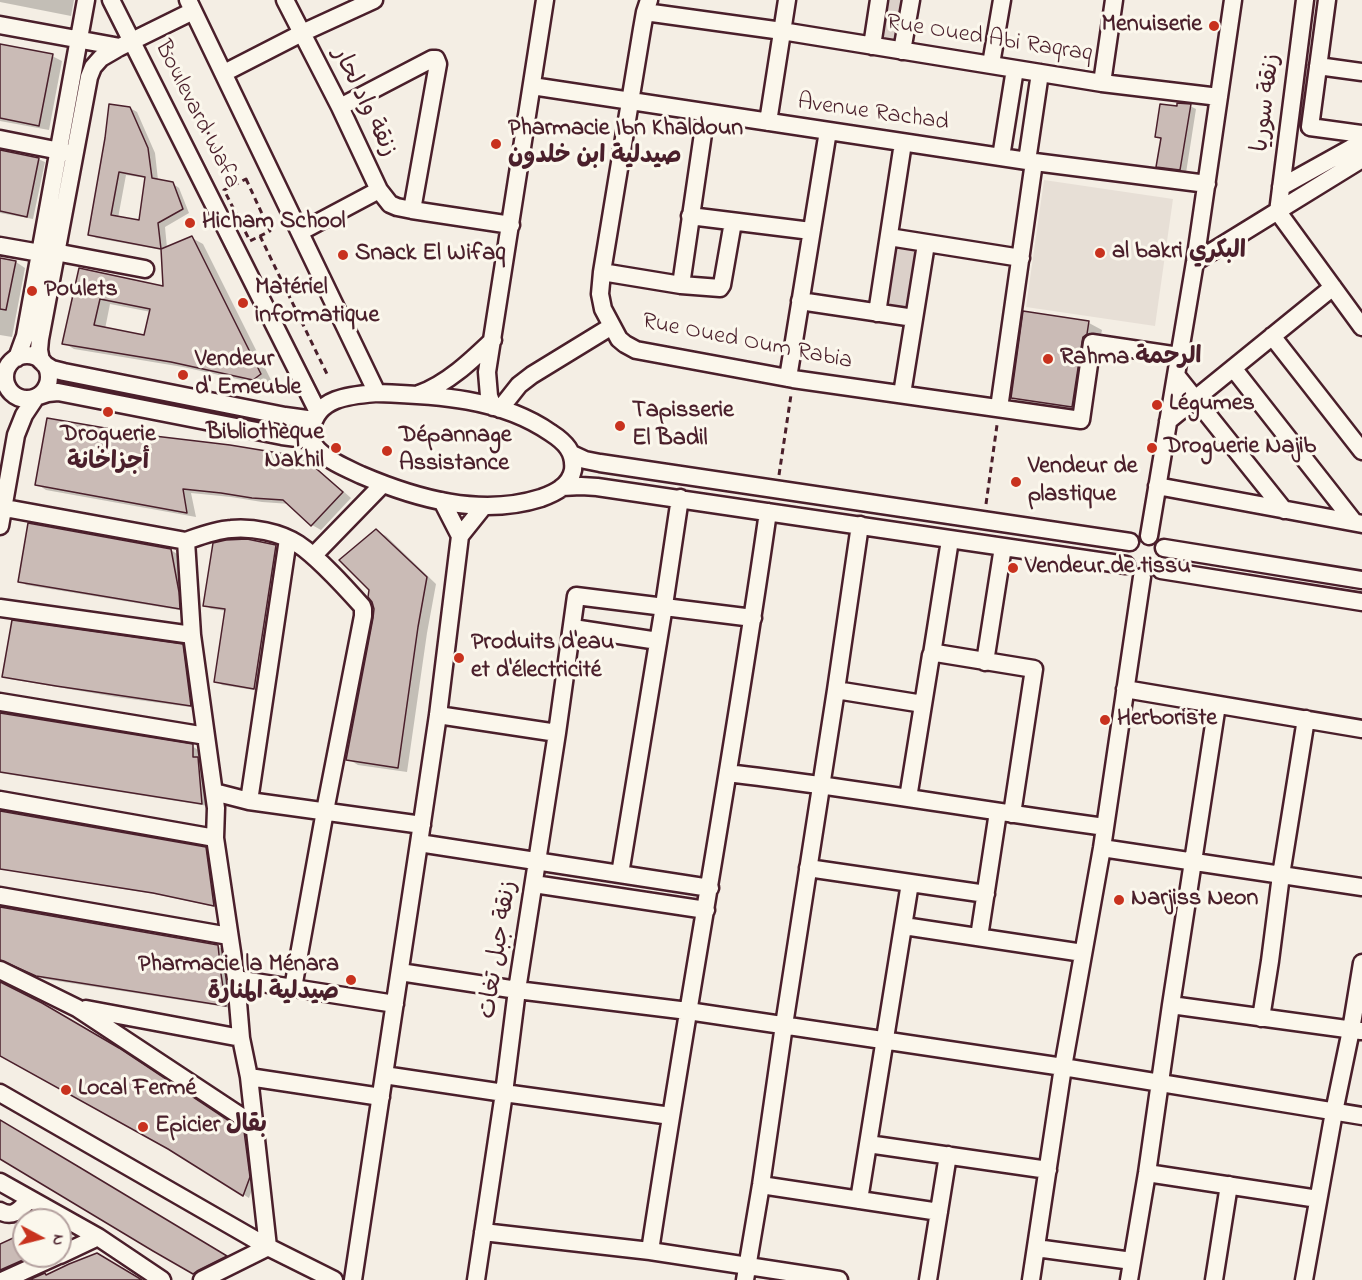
<!DOCTYPE html>
<meta charset="utf-8">
<style>
body{margin:0}
#map{position:relative;width:1362px;height:1280px;overflow:hidden;background:#f4eee4;font-family:"Indie Flower",sans-serif}
canvas{display:block}
.north{position:absolute;left:12px;top:1208px;width:60px;height:60px;box-sizing:border-box;background:#fbf7ec;border:2px solid #b4a19f;border-radius:50%;rotate:97deg;font-size:16px;font-weight:700;line-height:24px;text-align:center;color:#4a1f2b}
.north::after{content:'';display:block;margin:auto;width:21px;height:27px;background:#c8321e;clip-path:polygon(50% 0,100% 100%,50% 72%,0 100%)}
</style>
<div id="map">
<canvas width="1362" height="1280"></canvas>
<div class="north">N</div>
</div>
<script>
const g = document.querySelector('canvas').getContext('2d');
g.lineJoin = 'round';
function paint(path, color) {
  g.fillStyle = color;
  g.fill(path, 'evenodd');
}
function stroke(path, color, width, dash) {
  g.strokeStyle = color;
  g.lineWidth = width;
  g.lineCap = dash ? 'butt' : 'round';
  g.setLineDash(dash || []);
  g.stroke(path);
}
function drawText(font, color, halo, rows, align = 'center') {
  g.font = font + ' "Indie Flower","Playpen Sans Arabic",sans-serif';
  g.lineWidth = 6;
  g.setLineDash([]);
  g.textBaseline = 'middle';
  g.strokeStyle = halo;
  g.fillStyle = color;
  for (const [text, x, y, turn = 0] of rows) {
    g.save();
    g.translate(x, y);
    g.rotate((+turn || 0) * Math.PI / 180);
    g.textAlign = isNaN(turn) ? turn : align;
    if (halo) g.strokeText(text, 0, 0);
    g.fillText(text, 0, 0);
    g.restore();
  }
}
paint(new Path2D(`
 M1044,180L1173,199L1155,326L1026,307Z`), '#e7dfd6');
paint(new Path2D(`
 M880,0H908L902,51L872,46Z
 M889,237L926,244L914,318L877,313Z`), '#dbd0c9');
paint(new Path2D(`
 M0,0H74L71,16L0,2Z
 M0,46L52,56L62,61L49,130L0,121Z
 M1190,106L1196,109L1186,173L1164,170L1158,166L1162,140L1157,137L1178,108Z
 M130,108L137,112L155,153L158,180L172,183L179,188L189,213L165,227L167,248L192,238L203,244L271,380L264,385L183,367L74,349L64,343L80,270L165,288L162,250L96,238L89,234ZM126,175L146,178L141,222L118,218ZM110,304L151,312L145,337L105,329Z
 M0,151L38,159L45,162L33,219L0,213Z
 M0,259L16,262L25,268L12,337L0,335Z
 M1089,323L1102,330L1085,414L1026,405L1013,397Z
 M146,437L302,458L312,464L351,498L321,530L312,525L290,504L262,502L231,497L191,493L196,517L46,490L37,484Z
 M376,531L386,536L436,584L427,633L407,772L358,765L348,759L375,609Z
 M247,541L276,547L282,550L260,691L222,685L216,681L227,611L211,609L205,605Z
 M171,550L177,554L185,597V611L26,585L20,581Z
 M182,646L189,649L197,708L116,697L10,679L3,676Z
 M0,714L192,746L198,750L199,759L204,763L208,806L0,773Z
 M0,812L205,848L212,852L220,908L160,895L0,869Z
 M0,908L217,946L224,950L226,978L232,1008L44,979L7,962L0,965Z
 M0,983L125,1054L250,1136L255,1181L249,1198L171,1149L0,1055Z
 M0,1123L235,1262L204,1279L0,1158Z
 M24,1235V1256H41L0,1280V1246Z`), '#0003');
const building = new Path2D(`
 M0,44L53,54L39,126L0,118Z
 M1177,103L1191,104L1180,170L1156,167L1161,138L1155,137L1160,104L1177,106Z
 M109,104L130,107L148,148L152,178L173,182L183,209L158,223L161,249L88,235L105,138ZM119,172L145,177L139,220L111,215Z
 M0,150L39,158L27,217L0,211Z
 M192,236L261,374L253,380L171,362L62,344L79,268L163,286L161,249ZM100,299L150,309L144,335L94,325Z
 M0,258L16,261L6,310L0,309Z
 M1023,311L1089,321L1087,334L1083,337L1082,342L1072,407L1011,398Z
 M47,418L146,435L230,445L303,457L343,492L311,526L283,500L252,498L221,493L183,489L187,513L35,485Z
 M28,523L171,549L179,592L180,609L18,582Z
 M376,529L427,577L418,627L398,768L346,760L373,618L374,609L372,602L368,597L369,590L339,560Z
 M247,539L276,545L254,689L214,682L225,609L203,606L213,543L226,540Z
 M12,620L183,644L191,706L56,686L2,677Z
 M0,713L193,744V757H198L202,804L0,772Z
 M0,811L206,847L214,906L153,893L0,869Z
 M0,907L218,945L221,974L226,1006L36,976L0,960Z
 M0,982L42,1003L119,1048L244,1131L250,1177L243,1196L168,1149L0,1056Z
 M0,1120L79,1167L227,1256L197,1271L193,1274L153,1251L0,1159Z
 M24,1233V1256H32L0,1270V1244Z
 M97,1253L142,1280H29L45,1273L46,1275L69,1264Z`);
paint(building, '#cabbb6');
stroke(building, '#4a1f2b', 1.5);
const minor = new Path2D(`
 M111,0L318,412
 M188,0L377,393
 M285,0L340,107L379,190L390,204L397,207L412,210L511,225
 M649,0L645,12L642,29L602,272L600,294L603,309L619,339L625,344L636,350L793,379L1081,420L1092,343L1179,356
 M1305,0L1278,212L1362,327
 M1327,0L1310,127L1362,134
 M645,12L782,31L1102,83L1219,97
 M0,25L120,47
 M872,46L879,0
 M902,51L911,0
 M991,64L1002,0
 M1318,66L1362,72
 M224,73L302,33L374,0
 M1102,83L1114,0
 M532,86L1027,161L1207,184
 M340,107L432,59H436L438,64L412,210
 M768,122L787,0
 M0,139L70,153
 M1001,157L1015,69
 M1027,161L1040,73
 M1281,187L1362,142
 M690,216L811,231
 M300,232L379,190
 M889,237L1021,258
 M0,246L40,253L55,252L145,269
 M1195,262L1362,159
 M602,272L681,285L720,288L722,285L733,222
 M681,285L706,113
 M800,301L914,318
 M877,313L903,143
 M1272,336L1362,451
 M5 377a22 22 0 1 1 44 0a22 22 0 1 1-44 0Z
 M17,358L25,336L86,0
 M41,361L39,350L40,339L89,77L93,67L101,58L120,47L193,11
 M44,364L52,369L64,372L285,416L314,420
 M1233,368L1354,522
 M1176,375L1284,510
 M788,378L828,131
 M377,393C436,395 501,398 551,433C565,442 575,452 573,470C570,486 555,493 541,498C481,517 417,499 361,475C346,468 329,461 318,450C312,444 311,437 312,429C316,397 352,395 377,393Z
 M419,394C447,384 471,361 493,340
 M902,394L926,244
 M39,396L48,393L58,392L282,436L312,440
 M493,407L489,396L487,372L545,0
 M999,408L1034,162
 M500,409L519,385L532,375L612,326
 M1168,421L1333,287
 M572,454L585,460L600,463L1130,542
 M1157,486L1362,524
 M562,487L581,486L597,487L1126,565
 M442,501L460,536
 M0,507L186,541C200,536 215,530 231,529C252,527 280,532 298,544C319,558 345,587 362,606L363,609V616L325,811L293,988
 M0,526L16,435L24,415L36,397
 M1149,536L1195,262L1233,0
 M186,541L192,635L216,808L215,838L236,979L241,1038L249,1077L268,1247L202,1280
 M1164,548L1362,580
 M313,556L383,484
 M1161,570L1362,602
 M0,608L192,635
 M573,628L658,641
 M932,654L950,540
 M985,662L1003,547
 M1125,689L1362,729
 M836,690L923,704
 M0,702L206,736
 M438,715L557,733
 M728,773C854,788 979,810 1105,827
 M214,792L249,801L422,825
 M908,798L931,655L932,654L936,653L1034,669L1012,814
 M0,800L215,838
 M249,801L288,539
 M419,843L710,888
 M1102,848L1362,887
 M808,868L986,894
 M620,874L663,612L680,498
 M534,884L706,910
 M0,896L229,936
 M904,926L1083,953
 M979,937L998,812
 M0,970L77,1008L254,1125
 M400,972L517,990L688,1011L1063,1067L1362,1116
 M236,979L395,1004
 M1171,1005L1361,1031
 M86,1009L241,1038
 M1261,1018L1270,961L1281,875L1306,719
 M384,1075L504,1093L671,1116
 M249,1077L381,1097
 M0,1093L268,1247L334,1280
 M868,1144L1048,1170
 M1147,1173L1318,1199
 M0,1182L98,1237L162,1280
 M761,1185L939,1212
 M859,1200L910,883
 M0,1211C14,1219 21,1208 30,1199
 M483,1232L650,1251L839,1280
 M1036,1248L1132,1261
 M650,1251C687,1005 733,759 768,512
 M60,1255L98,1237
 M4,1280L57,1256
 M353,1280L419,843L438,715L460,536L484,506
 M476,1280L504,1093L517,990L557,733L576,596L753,618
 M745,1280L761,1185L784,1025L836,690L860,525
 M928,1280L948,1155
 M1031,1280L1063,1067L1102,848L1142,577
 M1129,1280L1147,1173L1171,1005L1217,705
 M1214,1280L1229,1185
 M1304,1280L1334,1112L1351,1030L1362,963`);
stroke(minor, '#4a1f2b', 21);
stroke(new Path2D(`
 M166,43L233,186
 M246,179L270,231L250,241L224,190Z
 M260,236L327,374
 M779,475L791,395
 M986,504L997,425`), '#4a1f2b', 3, [6, 4.5]);
stroke(minor, '#fbf7ec', 16);
for (const [x, y, r, color] of [
 [1214,26,6,"#c8321e"],
 [496,144,6,"#c8321e"],
 [190,223,6,"#c8321e"],
 [1100,253,6,"#c8321e"],
 [343,255,6,"#c8321e"],
 [32,291,6,"#c8321e"],
 [243,303,6,"#c8321e"],
 [1048,359,6,"#c8321e"],
 [183,375,6,"#c8321e"],
 [1157,405,6,"#c8321e"],
 [108,412,6,"#c8321e"],
 [620,426,6,"#c8321e"],
 [336,448,6,"#c8321e"],
 [1152,448,6,"#c8321e"],
 [387,451,6,"#c8321e"],
 [1016,482,6,"#c8321e"],
 [1013,568,6,"#c8321e"],
 [459,658,6,"#c8321e"],
 [1105,720,6,"#c8321e"],
 [1119,900,6,"#c8321e"],
 [351,980,6,"#c8321e"],
 [66,1090,6,"#c8321e"],
 [143,1127,6,"#c8321e"]
]) {
  const dot = new Path2D();
  dot.arc(x, y, r, 0, 2 * Math.PI);
  g.fillStyle = color;
  g.fill(dot);
  stroke(dot, '#fbf7ec', 2);
}
drawText('bold 24px', '#4a1f2b', '#fbf7ec', [
 ["Menuiserie",1202,26,"right"],
 ["Pharmacie Ibn Khaldoun",508,130],
 ["صيدلية ابن خلدون",508,158],
 ["Hicham School",202,223],
 ["al bakri البكري",1112,253],
 ["Snack El Wifaq",355,255],
 ["Matériel",255,289],
 ["informatique",255,317],
 ["Poulets",44,291],
 ["Rahma الرحمة",1060,359],
 ["Vendeur",195,361],
 ["d' Emeuble",195,389],
 ["Légumes",1169,405],
 ["Tapisserie",632,412],
 ["El Badil",632,440],
 ["Bibliothèque",324,434,"right"],
 ["Nakhil",324,462,"right"],
 ["Droguerie",108,436,"center"],
 ["أجزاخانة",108,464,"center"],
 ["Dépannage",399,437],
 ["Assistance",399,465],
 ["Droguerie Najib",1164,448],
 ["Vendeur de",1028,468],
 ["plastique",1028,496],
 ["Vendeur de tissu",1025,568],
 ["Produits d'eau",471,644],
 ["et d'électricité",471,672],
 ["Herboriste",1117,720],
 ["Narjiss Neon",1131,900],
 ["Pharmacie la Ménara",339,966,"right"],
 ["صيدلية المنارة",339,994,"right"],
 ["Local Fermé",78,1090],
 ["Epicier بقال",155,1127]
], 'left');
drawText('24px', '#4a1f2b', '#fbf7ec', [
 ["Rue Oued Abi Raqraq",989,40,9],
 ["زنقة واد لحار",363,103,64],
 ["زنقة سوريا",1268,103,-83],
 ["Avenue Rachad",873,114,8],
 ["Boulevard Wafa",196,115,63],
 ["Rue Oued Oum Rabia",747,343,11],
 ["زنقة جبل تغات",500,950,-81]
]);
</script>
